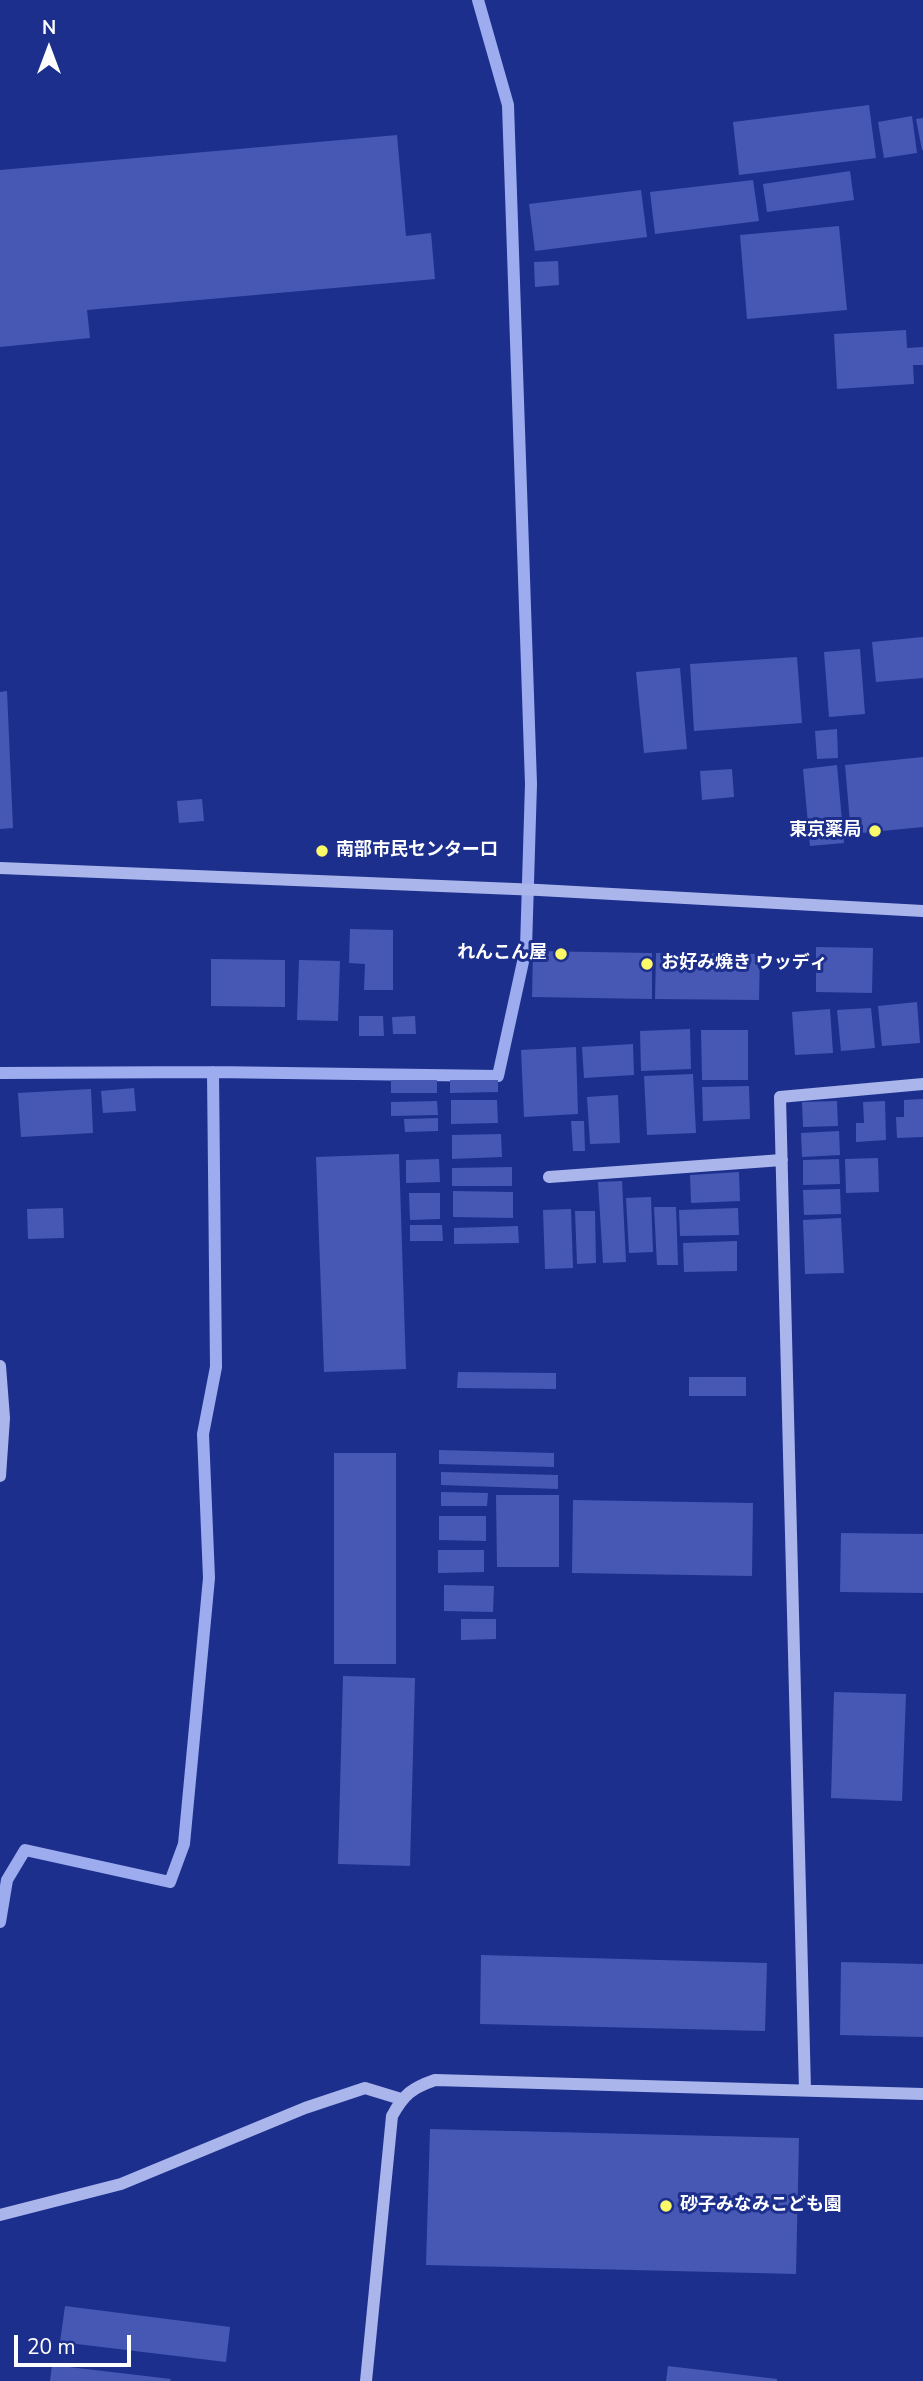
<!DOCTYPE html>
<meta charset="utf-8">
<style>
body{margin:0}
#map{position:relative;width:923px;height:2381px;overflow:hidden;background:#1d2f8c;font-family:"Nunito Sans",sans-serif}
canvas{display:block}
.north{position:absolute;left:14px;top:14px;width:70px;height:70px;-webkit-text-stroke:5px #1d2f8c;paint-order:stroke;rotate:0deg;font-size:19px;font-weight:700;line-height:28px;text-align:center;color:#fff}
.north::after{content:'';display:block;margin:auto;width:24px;height:32px;background:#fff;clip-path:polygon(50% 0,100% 100%,50% 72%,0 100%)}
.scale{position:absolute;left:14px;top:2335px;width:117px;height:32px;box-sizing:border-box;border:4px solid #fff;border-top:0;padding-left:9px;font-size:21px;line-height:24px;white-space:nowrap;color:#fff;-webkit-text-stroke:5px #1d2f8c;paint-order:stroke}
</style>
<div id="map">
<canvas width="923" height="2381"></canvas>
<div class="north">N</div>
<div class="scale">20 m</div>
</div>
<script>
const g = document.querySelector('canvas').getContext('2d');
g.lineJoin = 'round';
function stroke(path, color, width, dash) {
  g.strokeStyle = color;
  g.lineWidth = width;
  g.lineCap = dash ? 'butt' : 'round';
  g.setLineDash(dash || []);
  g.stroke(path);
}
function paint(path, color) {
  g.fillStyle = color;
  g.fill(path, 'evenodd');
}
function drawText(font, color, halo, rows, align = 'center') {
  g.font = font + ' "Nunito Sans","Noto Sans JP",sans-serif';
  g.lineWidth = 6;
  g.setLineDash([]);
  g.textBaseline = 'middle';
  g.strokeStyle = halo;
  g.fillStyle = color;
  for (const [text, x, y, turn = 0] of rows) {
    g.save();
    g.translate(x, y);
    g.rotate((+turn || 0) * Math.PI / 180);
    g.textAlign = isNaN(turn) ? turn : align;
    if (halo) g.strokeText(text, 0, 0);
    g.fillText(text, 0, 0);
    g.restore();
  }
}
stroke(new Path2D(`
 M0,1073L213,1072L498,1076L526,948L531,784L508,105L478,0
 M0,1922L7,1880L25,1850L170,1882L184,1844L209,1578L203,1434L216,1367L213,1072`), '#9dacee', 12);
paint(new Path2D(`
 M869,105L876,158L739,175L733,122Z
 M912,116L917,153L884,158L878,122Z
 M923,118V150H922L916,119Z
 M397,135L406,236L431,233L435,279L87,310L90,338L0,347V170Z
 M850,171L854,200L767,212L763,184Z
 M753,180L759,221L655,234L650,192Z
 M641,190L647,237L535,251L529,204Z
 M839,226L847,310L747,319L740,235Z
 M558,261L559,285L535,287L534,262Z
 M906,330L907,348L923,347V365H913L914,384L837,389L834,334Z
 M923,637V678L876,682L872,642Z
 M860,649L865,714L829,717L824,652Z
 M797,657L802,723L694,731L690,664Z
 M680,668L687,749L644,753L636,672Z
 M7,691L13,828L0,829V692Z
 M837,729L838,758L817,759L815,731Z
 M923,757V827L851,834L845,765Z
 M837,765L844,843L810,846L803,769Z
 M732,769L734,797L702,800L700,771Z
 M202,799L204,821L179,823L177,801Z
 M350,929L393,930V990H364L365,964L349,963Z
 M816,947L873,948L872,993L816,992Z
 M533,951L652,953V999L532,997Z
 M656,953L760,954L759,1000L655,999Z
 M211,959L285,960V1007L211,1006Z
 M299,960L340,961L338,1021L297,1020Z
 M917,1002L920,1043L882,1046L878,1006Z
 M871,1008L875,1048L841,1051L837,1010Z
 M830,1009L833,1053L795,1055L792,1012Z
 M359,1016H383L384,1036H359Z
 M415,1016L416,1034H393L392,1017Z
 M690,1029L691,1069L641,1071L640,1031Z
 M701,1030H748V1080H702Z
 M633,1044L634,1075L584,1078L582,1047Z
 M576,1047L578,1114L524,1117L521,1050Z
 M693,1074L696,1133L647,1135L644,1076Z
 M391,1080H437V1093H391Z
 M450,1080H498V1092L450,1093Z
 M749,1086L750,1119L703,1121L702,1087Z
 M134,1088L136,1111L103,1113L101,1091Z
 M91,1089L93,1133L21,1137L18,1093Z
 M618,1095L620,1143L590,1144L587,1097Z
 M923,1099V1137L897,1138L896,1117H904V1100Z
 M451,1100H497L498,1123L451,1124Z
 M437,1101L438,1115L391,1116V1102Z
 M837,1101L838,1126L803,1127L802,1102Z
 M885,1101L886,1140L856,1142V1123H864L863,1102Z
 M438,1118V1131L405,1132L404,1119Z
 M571,1121H584L585,1151H573Z
 M839,1131L840,1155L802,1157L801,1133Z
 M501,1134L502,1157L452,1159V1135Z
 M399,1154L406,1369L324,1372L316,1157Z
 M878,1158L879,1192L846,1193L845,1159Z
 M439,1159L440,1182L406,1183V1160Z
 M839,1159L840,1184L803,1185V1160Z
 M512,1167V1186H452V1168Z
 M739,1172L740,1201L691,1203L690,1175Z
 M622,1181L626,1262L603,1263L598,1182Z
 M840,1189L841,1214L804,1215L803,1190Z
 M453,1191L513,1192V1218L453,1217Z
 M409,1193H440V1219L410,1220Z
 M651,1197L653,1252L629,1253L626,1198Z
 M654,1207H676L678,1265H657Z
 M63,1208L64,1238L28,1239L27,1209Z
 M738,1208L739,1235L680,1236L679,1210Z
 M571,1209L573,1268L545,1269L543,1210Z
 M575,1211H595L596,1263L577,1264Z
 M841,1218L844,1273L805,1274L803,1220Z
 M410,1225H442L443,1241H410Z
 M518,1226L519,1243L454,1244V1228Z
 M737,1241V1271L684,1272L683,1243Z
 M458,1372L556,1373V1389L457,1388Z
 M689,1377H746V1396H689Z
 M439,1450L554,1453V1467L439,1464Z
 M334,1453H396V1664H334Z
 M441,1472L558,1475V1489L441,1485Z
 M441,1492L488,1493L487,1506H441Z
 M496,1495H559V1567H497Z
 M573,1500L753,1503L752,1576L572,1573Z
 M439,1516H486V1541L439,1540Z
 M841,1533L923,1534V1593L840,1592Z
 M438,1550H484V1572L438,1573Z
 M444,1585L494,1586L493,1612L444,1611Z
 M461,1619H496V1639L461,1640Z
 M343,1676L415,1678L410,1866L338,1864Z
 M834,1692L906,1694L902,1801L831,1798Z
 M481,1955L767,1963L765,2031L480,2024Z
 M841,1962L923,1964V2037L840,2035Z
 M430,2129L799,2138L796,2274L426,2265Z
 M65,2306L230,2327L226,2362L60,2342Z
 M52,2365L171,2379L170,2381H50Z
 M668,2366L777,2379V2381H666Z`), '#4658b3');
stroke(new Path2D(`
 M0,868L539,890L923,911
 M549,1177L782,1160
 M0,1366L4,1418L0,1476
 M805,2090L780,1097L923,1084
 M0,2215L121,2184L305,2108L365,2088L401,2099
 M366,2381L392,2116C404,2094 412,2088 435,2080L923,2094`), '#aab5ec', 12);
for (const [x, y, r, color] of [
 [875,831,7,"#fcfa68"],
 [322,851,7,"#fcfa68"],
 [561,954,7,"#fcfa68"],
 [647,964,7,"#fcfa68"],
 [666,2206,7,"#fcfa68"]
]) {
  const dot = new Path2D();
  dot.arc(x, y, r, 0, 2 * Math.PI);
  g.fillStyle = color;
  g.fill(dot);
  stroke(dot, '#1d2f8c', 2.5);
}
drawText('bold 18px', '#fff', '#1d2f8c', [
 ["東京薬局",861,831,"right"],
 ["南部市民センター口",336,851],
 ["れんこん屋",547,954,"right"],
 ["お好み焼き ウッディ",661,964],
 ["砂子みなみこども園",680,2206]
], 'left');
</script>
